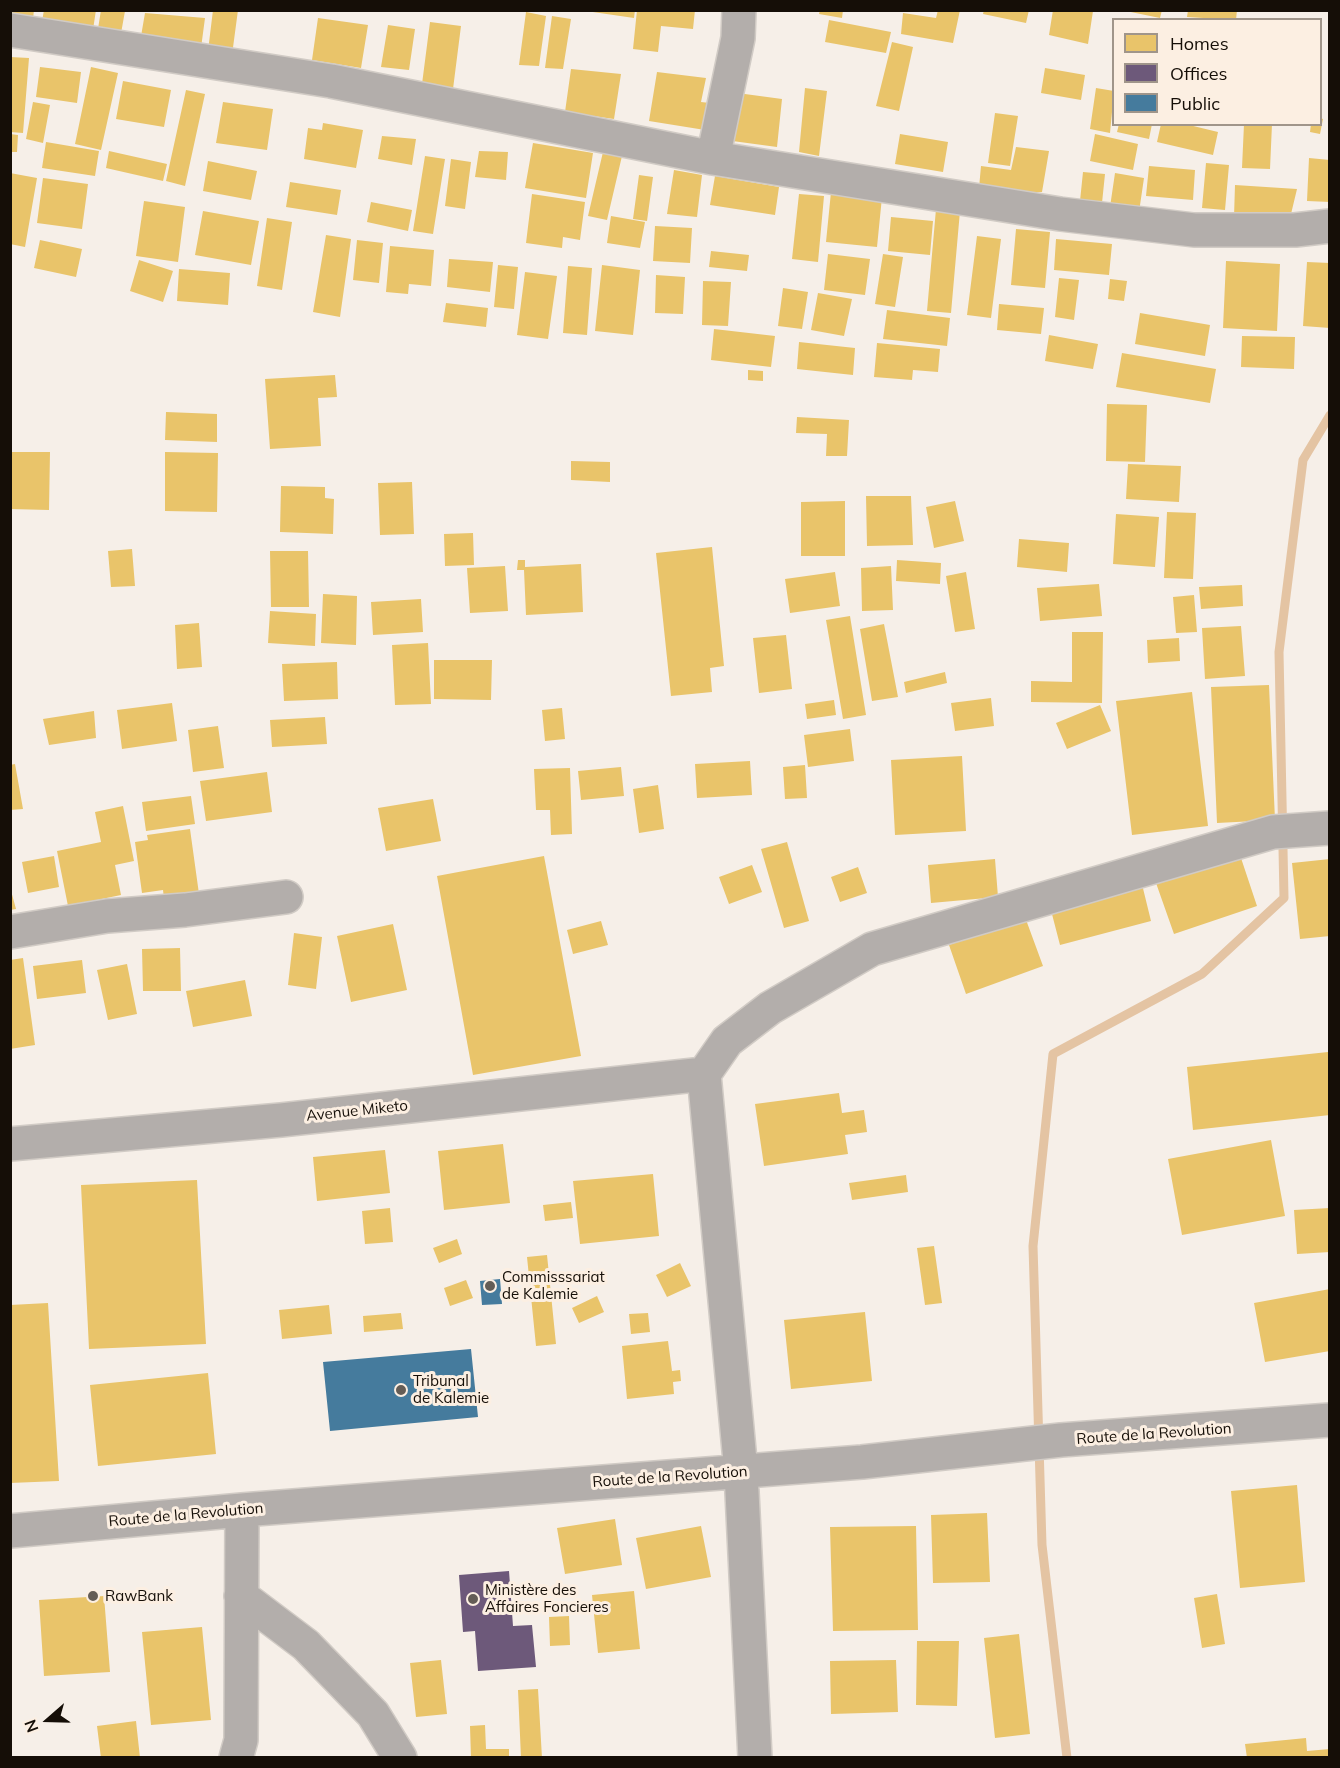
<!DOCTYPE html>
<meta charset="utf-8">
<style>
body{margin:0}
#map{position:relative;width:1340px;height:1768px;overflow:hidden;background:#f6efe8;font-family:Mulish,sans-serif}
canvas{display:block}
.frame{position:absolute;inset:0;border:12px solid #150e07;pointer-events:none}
.legend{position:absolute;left:1112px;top:18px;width:210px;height:108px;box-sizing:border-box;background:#fcefe2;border:2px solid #a0958a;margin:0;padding:8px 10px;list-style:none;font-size:18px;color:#150e07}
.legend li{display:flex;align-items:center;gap:12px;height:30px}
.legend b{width:30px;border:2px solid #a0958a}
.north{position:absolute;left:18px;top:1690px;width:60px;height:60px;-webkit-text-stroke:4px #fcefe2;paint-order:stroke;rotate:250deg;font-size:16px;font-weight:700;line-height:24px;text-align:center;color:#150e07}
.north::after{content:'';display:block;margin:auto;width:21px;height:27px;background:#150e07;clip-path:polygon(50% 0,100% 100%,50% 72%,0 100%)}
</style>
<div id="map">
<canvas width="1340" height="1768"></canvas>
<div class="frame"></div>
<ul class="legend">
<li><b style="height:16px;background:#e9c46a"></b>Homes</li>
<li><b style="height:16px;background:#6d597a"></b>Offices</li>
<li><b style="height:16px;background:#457b9d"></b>Public</li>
</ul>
<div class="north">N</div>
</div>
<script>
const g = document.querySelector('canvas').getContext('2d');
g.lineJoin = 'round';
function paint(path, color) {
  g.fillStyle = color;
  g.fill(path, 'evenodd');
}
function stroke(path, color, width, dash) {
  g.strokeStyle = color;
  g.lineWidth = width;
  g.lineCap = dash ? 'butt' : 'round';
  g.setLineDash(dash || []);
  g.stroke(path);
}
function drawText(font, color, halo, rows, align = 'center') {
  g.font = font + ' Mulish,sans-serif';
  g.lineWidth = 6;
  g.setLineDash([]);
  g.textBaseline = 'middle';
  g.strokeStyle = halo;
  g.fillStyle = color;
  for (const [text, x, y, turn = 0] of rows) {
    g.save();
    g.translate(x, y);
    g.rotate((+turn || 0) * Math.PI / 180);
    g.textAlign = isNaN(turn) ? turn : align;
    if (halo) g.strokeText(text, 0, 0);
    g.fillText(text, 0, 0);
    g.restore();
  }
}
paint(new Path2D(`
 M10,10H34L33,19L10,15Z
 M44,10H96L92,36L41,27Z
 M101,10L125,11L120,39L97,35Z
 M213,10H238L232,55L208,51Z
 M579,10H635L634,18Z
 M637,10H695L693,29L661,26L658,52L633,49Z
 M820,10H843L842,18L819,14Z
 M938,10H960L953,43L901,34L903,13L936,18Z
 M984,10H1029L1026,23L983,14Z
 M1053,10L1093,11L1088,44L1049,35Z
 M1121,10H1162L1160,18Z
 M1188,10H1237L1236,20L1187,17Z
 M526,12L546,16L539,66L519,65Z
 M145,13L205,18L201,48L140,42Z
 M552,16L571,19L563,69L545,68Z
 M318,18L368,25L361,68L312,60Z
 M829,20L891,32L886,53L825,42Z
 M430,22L461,26L453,89L422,84Z
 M388,25L415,29L409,70L381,67Z
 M892,42L913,47L899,111L876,106Z
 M10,57L29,58L23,133L10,132Z
 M40,67L81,72L77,103L36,97Z
 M91,67L118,73L101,150L75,144Z
 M1045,68L1085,75L1081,100L1041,93Z
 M571,69L621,74L614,119L565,112Z
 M657,72L706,78L701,102L710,103L705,130L649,121Z
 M123,81L171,90L164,127L116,119Z
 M805,88L827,91L819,156L799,152Z
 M1096,88L1114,91L1110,133L1090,129Z
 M186,90L205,94L185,186L166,181Z
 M730,92L782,99L777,147L725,140Z
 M33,102L50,105L43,143L26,139Z
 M223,102L273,109L267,150L216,143Z
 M995,113L1018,116L1010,166L988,163Z
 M1320,118L1323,119L1320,134L1310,132L1311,124H1320Z
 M323,123L363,130L356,168L304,159L308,128L322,130Z
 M1119,124H1152L1149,139L1117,132Z
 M1161,124H1185L1218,132L1213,155L1157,142Z
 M1244,124H1272L1270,169L1242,168Z
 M10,134L18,135L17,152H10Z
 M900,134L948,142L943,172L895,164Z
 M1095,134L1138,144L1133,170L1090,161Z
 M382,136L416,139L412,165L378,159Z
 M46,142L99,151L95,176L42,168Z
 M533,143L593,153L586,198L525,188Z
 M1016,147L1049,151L1042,192L1024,193L979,188L981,166L1011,170Z
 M109,151L167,164L163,181L106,168Z
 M479,151L508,152L506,180L475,177Z
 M603,152L622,156L607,220L588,216Z
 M425,156L445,159L433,234L413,231Z
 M1309,158L1330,160V202L1307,201Z
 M451,159L471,162L465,209L445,206Z
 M208,161L257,171L251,200L203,191Z
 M1206,163L1229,165L1225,210L1202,208Z
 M1149,166L1195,170L1193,200L1146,196Z
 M674,170L702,175L697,217L667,214Z
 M1083,172L1105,174L1102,203L1080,201Z
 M10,173L37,178L25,247L10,244Z
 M1115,173L1144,178L1139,212L1110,207Z
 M639,175L653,177L647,221L633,219Z
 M715,176L779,187L775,215L710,205Z
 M43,178L88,184L82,229L37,223Z
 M290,182L341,190L337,215L286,207Z
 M1235,185L1297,189L1291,214L1234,217Z
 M831,192L882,197L877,247L826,242Z
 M532,194L585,202L580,240L563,237L562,248L526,243Z
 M799,194L824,196L818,262L792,259Z
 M144,201L185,207L178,262L136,256Z
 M371,202L412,210L408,231L367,222Z
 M936,209L960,211L951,313L927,311Z
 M203,211L259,221L251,265L195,255Z
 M611,216L645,222L640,248L607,243Z
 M891,217L933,221L930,255L888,251Z
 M267,218L292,222L282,290L257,286Z
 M655,226L692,228L690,263L653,261Z
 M1016,229L1050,232L1045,288L1011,285Z
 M326,235L351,239L340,317L313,312Z
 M977,236L1001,239L991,318L967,315Z
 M1056,239L1112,244L1109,275L1054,270Z
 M40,240L82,249L76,277L34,268Z
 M357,240L383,243L379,283L353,280Z
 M390,246L434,250L431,286L409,284L408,294L386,292Z
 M711,251L749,255L747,271L709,267Z
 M828,254L870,259L865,295L824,290Z
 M883,254L903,257L895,307L875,304Z
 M449,259L493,262L490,292L447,287Z
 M139,260L173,271L163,302L130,291Z
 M1226,261L1280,264L1277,331L1223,328Z
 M1307,262L1330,263V328L1303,326Z
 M498,265L518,267L514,309L494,307Z
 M602,265L640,270L633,335L595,331Z
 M568,266L592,268L587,335L563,333Z
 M179,269L230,273L228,305L177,301Z
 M525,272L557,276L548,339L517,335Z
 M656,275L685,277L683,314L655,313Z
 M1059,278L1079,280L1074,320L1055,317Z
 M1110,279L1127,281L1124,301L1108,299Z
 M703,281L731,282L728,326L702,325Z
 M783,288L808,292L802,329L778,326Z
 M818,293L852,299L844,336L811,330Z
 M446,303L488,308L486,327L443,322Z
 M999,304L1044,308L1041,334L997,330Z
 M887,310L950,318L947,346L883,339Z
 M1140,313L1210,325L1205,356L1135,344Z
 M714,329L775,336L771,367L711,360Z
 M1049,335L1098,344L1093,369L1045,361Z
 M1242,336L1295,337L1294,369L1241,367Z
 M799,342L855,348L853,375L797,369Z
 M877,343L940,349L938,372L913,370L912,380L874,377Z
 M1122,353L1216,369L1210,403L1116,387Z
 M748,370L763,371V381L748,380Z
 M335,375L337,397L318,398L321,446L270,449L265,379Z
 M1107,404L1147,405L1145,462L1106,461Z
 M166,412L217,414V442L165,440Z
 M797,417L849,420L847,456H826L827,434L796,433Z
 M10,452H50L49,510L10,509Z
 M165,452L218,453L217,512L165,511Z
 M571,461L610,462V482L571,480Z
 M1128,464L1181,466L1179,502L1126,499Z
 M412,482L414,534L380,535L378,483Z
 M281,486L325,487V498L334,499L333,534L280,532Z
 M866,496H911L913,545L867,546Z
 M845,501V556H801V502Z
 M955,501L964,541L934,548L926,507Z
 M1167,512L1196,513L1193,579L1164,578Z
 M1116,514L1159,517L1155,567L1113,564Z
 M473,533L474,565L445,566L444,534Z
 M1019,539L1069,543L1067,572L1017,567Z
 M712,547L724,666L710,668L712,692L671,696L656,553Z
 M132,549L135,586L111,587L108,551Z
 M270,551H308L309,607H271Z
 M518,560H525V567L581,564L583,612L526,615L524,570H517Z
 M897,560L941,563L940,584L896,581Z
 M505,566L508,611L470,613L467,568Z
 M891,566L893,610L862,611L861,568Z
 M835,572L840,606L790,613L785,579Z
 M966,572L975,629L955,632L946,576Z
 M1099,584L1102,616L1040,621L1037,588Z
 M1242,585L1243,606L1201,609L1199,587Z
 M323,594L357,596L356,645L321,643Z
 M1194,595L1197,632L1176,633L1173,597Z
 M421,599L423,632L373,635L371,602Z
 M270,611L316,614L315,646L268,643Z
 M850,616L866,715L843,719L826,620Z
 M199,623L202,667L177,669L175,625Z
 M884,624L898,697L872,701L860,629Z
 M1241,626L1245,676L1205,679L1202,628Z
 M1072,632H1103L1102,703L1031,702V681L1072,682Z
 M786,635L792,689L759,693L753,638Z
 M1179,638L1180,661L1148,663L1147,640Z
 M428,643L431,704L395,705L392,645Z
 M434,660H492L491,700L434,699Z
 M337,662L338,699L284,701L282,664Z
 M945,672L947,683L906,693L904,682Z
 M1269,685L1275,820L1217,823L1211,687Z
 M1192,692L1208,826L1132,835L1116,701Z
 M991,698L994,726L955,731L951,703Z
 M834,700L836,715L807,719L805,704Z
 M172,703L177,741L122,749L117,710Z
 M1100,705L1111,731L1067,749L1056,723Z
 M562,708L565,739L545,741L542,710Z
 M94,711L96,738L49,745L43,719Z
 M325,717L327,744L272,747L270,720Z
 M218,726L224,768L193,772L188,730Z
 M850,729L854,761L808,767L804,735Z
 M962,756L966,831L895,835L891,760Z
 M750,761L752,795L697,798L695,764Z
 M15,764L23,809L10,810V765Z
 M805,765L807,798L785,799L783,767Z
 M621,767L624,796L581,800L578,771Z
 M570,768L572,834L551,835L550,810H536L534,769Z
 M267,772L272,812L206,821L200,781Z
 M658,785L664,829L639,833L633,789Z
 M191,796L195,824L146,831L142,802Z
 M433,799L441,841L386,851L378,808Z
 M123,806L134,861L115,865L121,895L68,906L57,851L101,842L95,812Z
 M190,829L199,894L164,899L163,890L142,893L135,842L148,840L147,835Z
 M787,842L809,921L784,928L761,849Z
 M1240,855L1257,906L1174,934L1156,883Z
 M54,856L59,887L28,893L22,862Z
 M544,856L581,1056L473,1075L437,876Z
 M995,859L998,897L931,903L928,865Z
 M1330,859V936L1300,939L1292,863Z
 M752,865L762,892L729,904L719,877Z
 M858,867L867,893L840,902L831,877Z
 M1138,868L1151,921L1060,945L1046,891Z
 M10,887L16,909L10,910Z
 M1025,917L1043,966L966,994L949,945Z
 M601,921L608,945L573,954L567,930Z
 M393,924L407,990L351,1002L337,936Z
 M294,933L322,937L316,989L288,985Z
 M180,948L181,991H143L142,949Z
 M23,958L35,1045L10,1049V960Z
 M82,960L86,993L37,999L33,966Z
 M127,964L137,1014L108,1020L97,970Z
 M245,980L252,1016L193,1027L186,991Z
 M1328,1052L1330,1115L1193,1130L1187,1067Z
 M839,1093L842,1113L864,1110L867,1132L845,1135L848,1154L764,1166L755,1104Z
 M1271,1140L1285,1216L1182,1235L1168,1159Z
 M503,1144L510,1203L444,1210L438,1151Z
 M385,1150L390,1193L317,1201L313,1157Z
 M653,1174L659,1236L580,1244L573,1181Z
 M906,1175L908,1192L852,1200L849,1183Z
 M197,1180L206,1344L89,1349L81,1185Z
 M571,1202L573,1218L545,1221L543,1205Z
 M390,1208L393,1242L365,1244L362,1211Z
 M1330,1208V1252L1297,1254L1294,1210Z
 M457,1239L462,1254L439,1263L433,1248Z
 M934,1246L942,1303L925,1305L917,1248Z
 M547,1255L556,1344L536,1346L527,1257Z
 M680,1263L691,1286L667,1297L656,1275Z
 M466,1280L473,1298L450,1306L444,1288Z
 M1330,1289V1351L1265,1362L1254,1303Z
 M597,1296L604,1312L579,1323L572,1308Z
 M48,1303L59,1481L10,1483V1305Z
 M329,1305L332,1334L282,1339L279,1310Z
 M865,1312L872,1381L791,1389L784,1320Z
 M401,1313L403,1329L364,1332L363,1316Z
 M648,1313L650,1332L631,1334L629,1314Z
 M668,1341L672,1371L680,1370L681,1381L673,1382L674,1394L627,1399L622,1346Z
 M208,1373L216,1454L98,1466L90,1385Z
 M1297,1485L1305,1582L1240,1588L1231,1491Z
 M987,1513L990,1582L933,1583L931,1515Z
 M615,1519L622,1565L565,1574L557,1528Z
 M701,1526L711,1577L646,1589L636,1538Z
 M916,1526L918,1630L833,1631L830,1527Z
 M634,1591L640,1649L598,1653L592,1595Z
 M1217,1594L1225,1644L1202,1648L1194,1598Z
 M104,1596L110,1672L44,1676L39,1600Z
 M569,1616L570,1645L550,1646L549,1617Z
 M202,1627L211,1720L151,1725L142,1632Z
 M1019,1634L1030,1734L995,1738L984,1638Z
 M917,1641H959L957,1706L916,1705Z
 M441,1660L447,1714L416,1717L410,1663Z
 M896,1660L898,1712L831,1714L830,1661Z
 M538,1689L542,1758H521L518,1690Z
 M136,1721L140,1758H101L97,1726Z
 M485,1725L486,1749H509V1758H471L470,1726Z
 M1306,1738L1307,1751L1330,1749V1758H1247L1245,1744Z`), '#e9c46a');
paint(new Path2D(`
 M509,1571L513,1626L532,1625L536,1667L478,1671L475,1631L463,1632L459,1575Z`), '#6d597a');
paint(new Path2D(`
 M500,1279L502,1304L482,1305L480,1281Z
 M471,1349L478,1417L330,1431L323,1362Z`), '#457b9d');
stroke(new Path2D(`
 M1067,1758L1042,1545L1033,1246L1053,1054L1202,974L1284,898L1279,652L1303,460L1330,415`), '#e4c4a3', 9);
const minor = new Path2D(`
 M10,30L331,81L713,158L1060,214L1194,230H1295L1330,226
 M713,158L738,38L739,10
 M10,932L107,916L185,910L286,897
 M10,1144L281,1120L704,1074
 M10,1531L242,1510L862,1462L1061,1440L1330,1420
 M241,1596L306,1645L373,1714L400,1758
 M236,1758L241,1740L242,1510
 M755,1758L741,1472L704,1074L727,1041L770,1008L872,949L1273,832L1330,828`);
stroke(minor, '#d1cbc5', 36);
stroke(minor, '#b3aeab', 33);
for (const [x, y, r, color] of [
 [490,1286,6,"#645d56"],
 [401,1390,6,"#645d56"],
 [93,1596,6,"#645d56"],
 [473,1599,6,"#645d56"]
]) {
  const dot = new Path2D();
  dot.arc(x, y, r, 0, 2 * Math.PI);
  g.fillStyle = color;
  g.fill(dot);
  stroke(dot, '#fcefe2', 2);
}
drawText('15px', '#150e07', '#fcefe2', [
 ["Avenue Miketo",357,1111,-6],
 ["Route de la Revolution",1154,1434,-4],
 ["Route de la Revolution",670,1477,-4],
 ["Route de la Revolution",186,1515,-5]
]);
drawText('15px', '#150e07', '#fcefe2', [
 ["Commisssariat",502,1277],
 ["de Kalemie",502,1294],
 ["Tribunal",413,1381],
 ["de Kalemie",413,1398],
 ["Ministère des",485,1590],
 ["Affaires Foncieres",485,1607],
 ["RawBank",105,1596]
], 'left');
</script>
